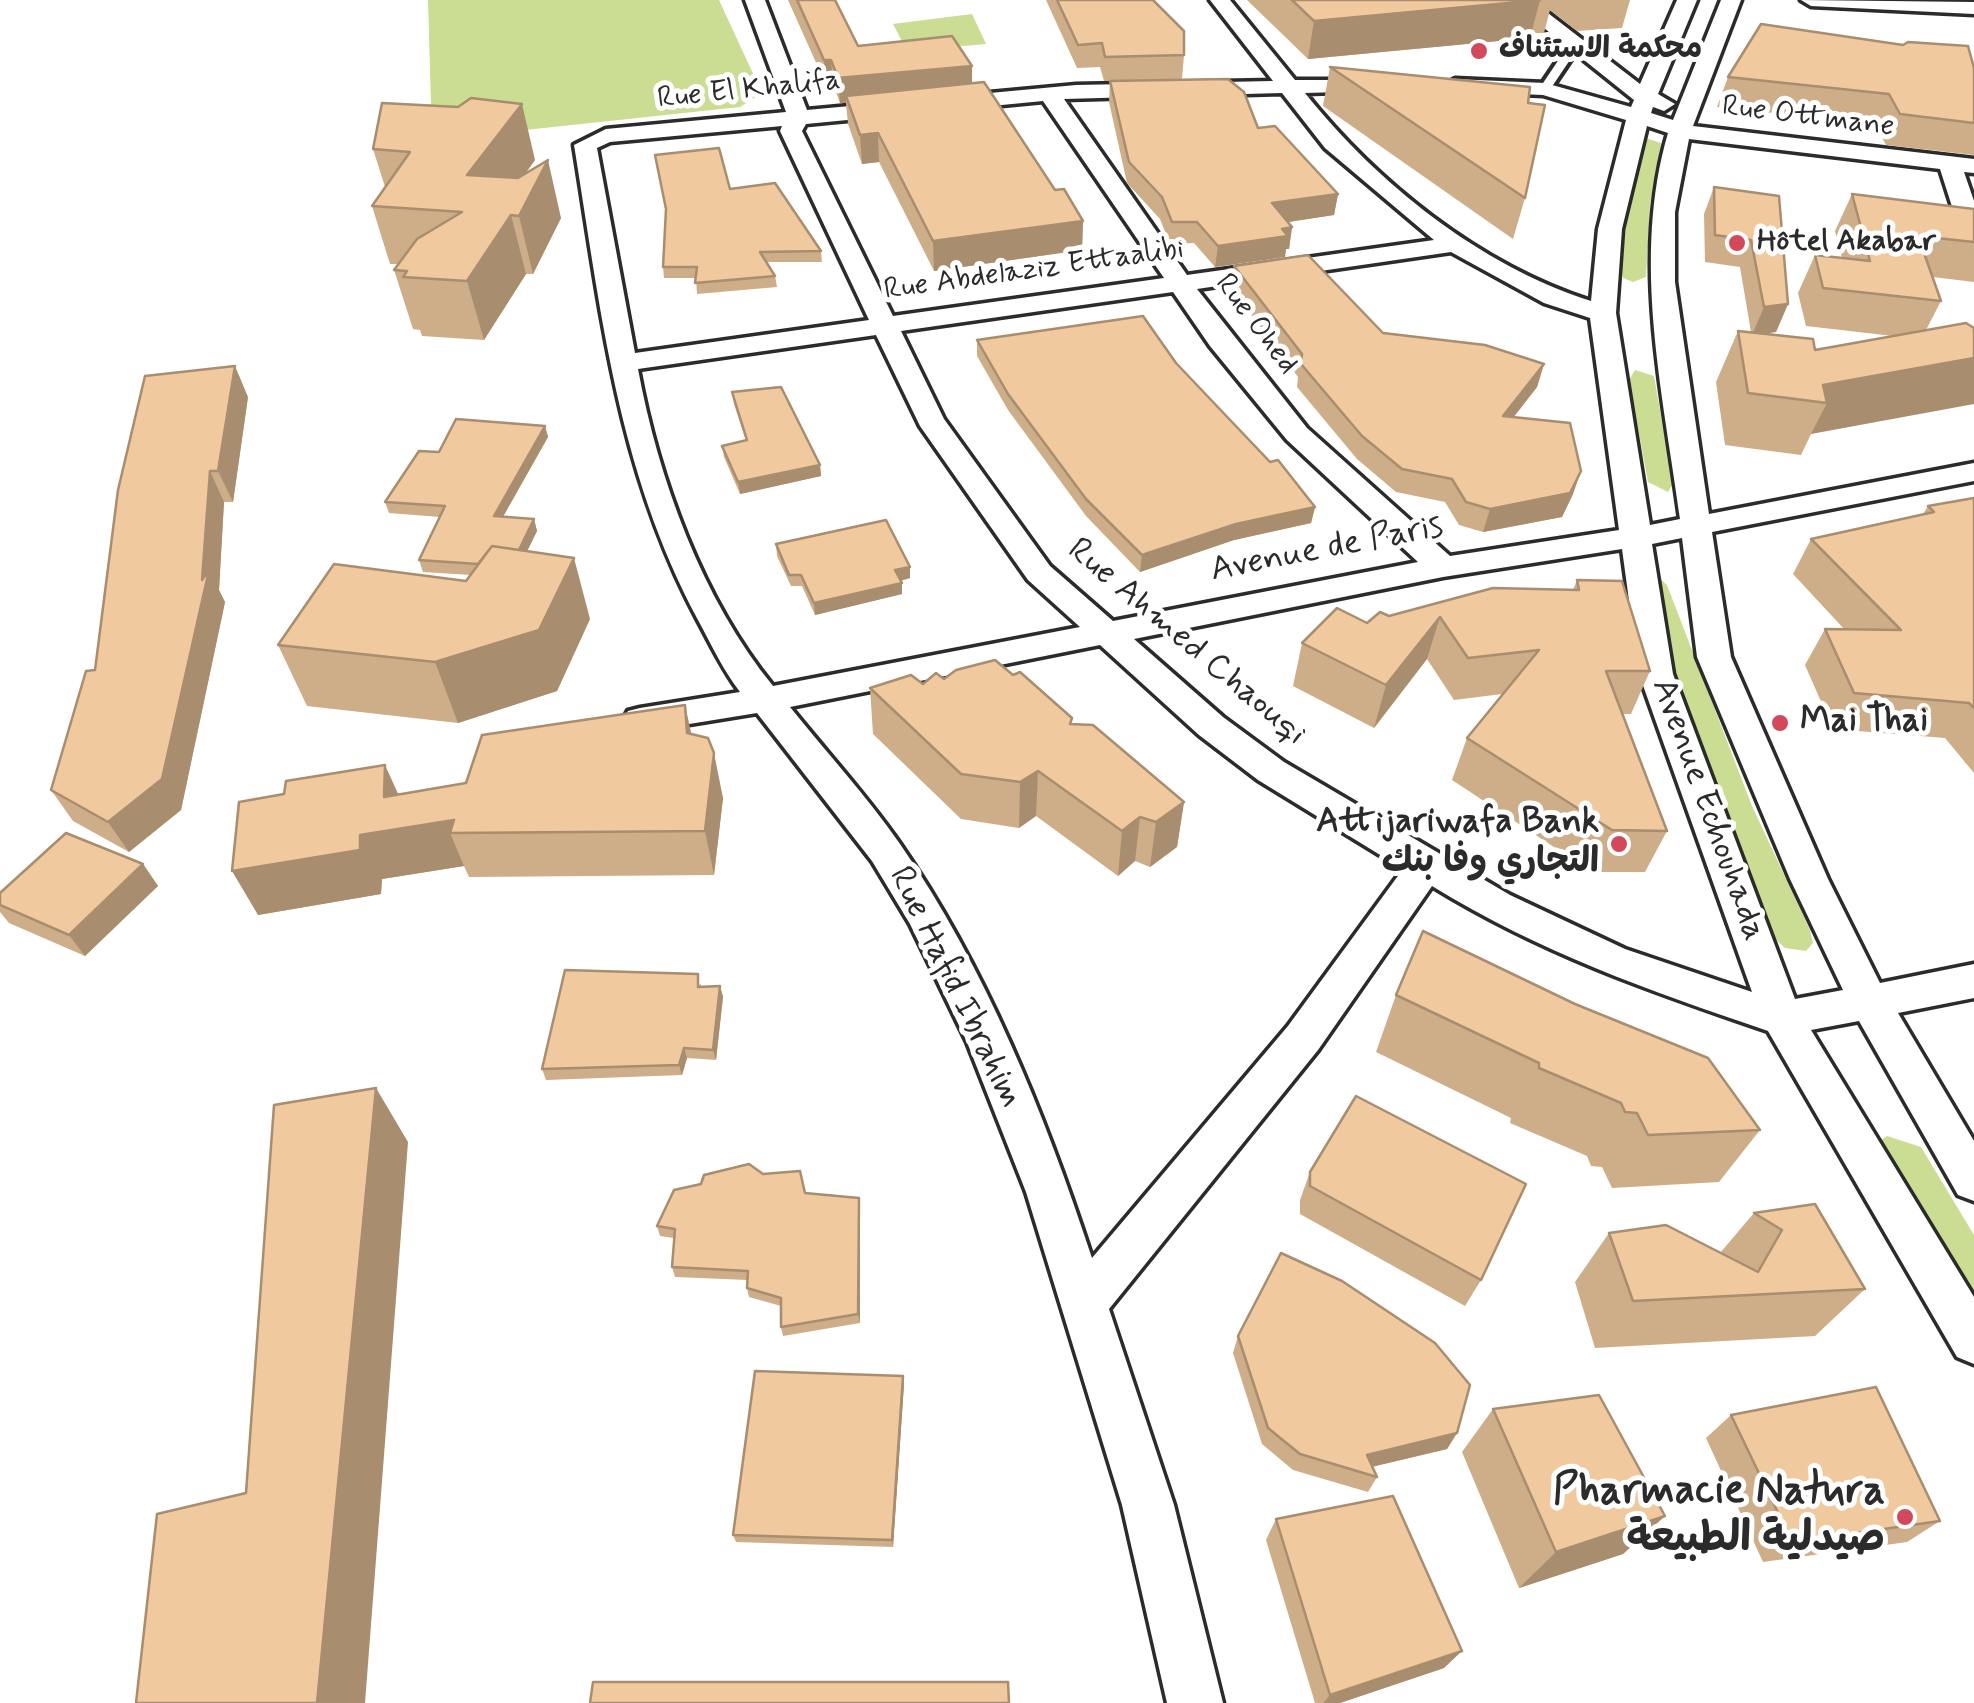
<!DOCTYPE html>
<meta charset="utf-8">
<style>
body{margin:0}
canvas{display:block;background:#fff}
</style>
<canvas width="1974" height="1703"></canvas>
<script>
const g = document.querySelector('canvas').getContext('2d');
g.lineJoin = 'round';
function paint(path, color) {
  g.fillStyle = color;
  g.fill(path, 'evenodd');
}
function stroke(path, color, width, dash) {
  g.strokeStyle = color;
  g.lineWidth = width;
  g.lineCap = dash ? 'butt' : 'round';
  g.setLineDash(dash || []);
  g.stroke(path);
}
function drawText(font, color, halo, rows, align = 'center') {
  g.font = font + ' Mynerve,"Playpen Sans Arabic",sans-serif';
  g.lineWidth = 10;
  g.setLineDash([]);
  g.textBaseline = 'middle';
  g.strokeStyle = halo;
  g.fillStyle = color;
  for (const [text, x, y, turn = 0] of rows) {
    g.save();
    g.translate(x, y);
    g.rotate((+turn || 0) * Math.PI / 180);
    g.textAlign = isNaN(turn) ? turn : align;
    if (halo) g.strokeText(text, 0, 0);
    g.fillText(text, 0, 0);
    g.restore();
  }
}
paint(new Path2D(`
 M428,0H719L762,93L740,107L432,140Z
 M972,14L986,44L907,51L893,24Z
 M1645,138L1661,143L1650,205L1646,277L1633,282L1623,278L1621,269L1627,198Z
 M1635,370L1654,376L1673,484L1668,492L1648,482L1629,380Z
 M1655,574L1667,585L1752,806L1810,930L1813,943L1806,951L1785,948L1772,936L1714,803L1640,576Z
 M1887,1136L1921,1147L1974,1235V1310L1877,1143Z`), '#cadd92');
const service = new Path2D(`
 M1570,43L1580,45L1549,91H1541L1539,89Z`);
const minor = new Path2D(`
 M745,0H765L807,110L1076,85L1273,81L1210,0H1230L1295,80H1383L1386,85L1375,91L1305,93C1377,183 1479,265 1591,301L1598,229L1626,120L1543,95L1455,91L1444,85L1455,79L1545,83L1631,107L1634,100L1509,0H1531L1640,84L1677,0H1697L1658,94L1675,104L1664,111L1653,107L1651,113L1673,120L1721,0H1741L1693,126L1974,159V173L1964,172L1974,201V245L1962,238L1940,169L1689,139L1675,212V282L1709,514L1974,463V481L1712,532L1731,657L1828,879L1880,983L1974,964V998L1898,1013L1974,1141V1201L1958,1195L1859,1021L1811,1030L1974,1297V1364L1957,1357L1768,1031C1648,990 1541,953 1432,886L1318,1050L1109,1309L1174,1505L1223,1703H1167L1122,1505L1026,1192L967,1042L910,924L872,861L757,713L640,732L628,729L623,720L628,711L640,708L740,692C723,670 711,644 698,620C617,469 601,311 574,145L606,129L786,112ZM1282,93L1325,148L1434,240L1187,275L1064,99ZM1043,101L1164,278L893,316L802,131L806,124ZM782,126L780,131L869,320L635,353L597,148L610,142ZM1647,126L1668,133C1631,259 1663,392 1680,519L1650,525L1616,313L1622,229ZM1451,252L1544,303L1590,318L1619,530L1450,556L1307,428L1197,289ZM1173,292L1210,346L1287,440L1418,562L1113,621L1050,566L944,419L901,331ZM876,335L920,426L1028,580L1080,627L773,686C702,599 658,478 638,369ZM1682,538L1697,657L1790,879L1843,990L1795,999L1673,674L1652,544ZM1622,549L1639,674L1752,992L1625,949L1510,895L1284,762L1223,717L1134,639L1443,577ZM1100,645L1199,735L1258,780L1403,869L1288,1026L1092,1258C1045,1115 986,968 900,844C867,796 826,752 790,707Z
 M1801,0L1974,2V14L1811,6Z`);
stroke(service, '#2b2b2b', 8);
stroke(minor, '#2b2b2b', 7);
paint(service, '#fff');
paint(minor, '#fff');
paint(new Path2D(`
 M788,0H835L858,46L972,66V84L1055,190L1083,221L1082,250L934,271L879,162L862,164L848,124L846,103H840L833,84L826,85Z
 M1046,0H1153L1184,55L1182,79L1104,81L1100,67L1077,68Z
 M1247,0H1630L1622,28L1577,31L1550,10L1544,33H1531L1530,38L1308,59Z
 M1330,67L1528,103L1525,198L1513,239L1323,106Z
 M1974,68V155L1886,145L1875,124L1717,107L1728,77Z
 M1110,81L1258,128L1338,194L1334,215L1287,222L1292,227L1289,249H1286L1285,257L1215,267L1194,243L1170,244L1160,219L1127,183L1109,102Z
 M373,149L535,160L525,174L561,218L533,274H526L484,340L422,336L420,330L413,329L394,270L399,264H390L372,206L385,187Z
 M1714,187L1779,196L1788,304L1776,332L1762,334L1815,350L1893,336L1806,326L1798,293L1815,255L1842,258L1835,231L1852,194L1974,209V282L1933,277L1941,301L1926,330L1811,434L1801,455L1725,445L1716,382L1738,331L1751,332L1740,267L1705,262L1704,214Z
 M730,189L821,251L822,262H767L775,276L777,287L697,294L696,278H664L663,267Z
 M1234,266L1383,333L1544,364L1537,387L1514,417L1573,494L1562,517L1483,532L1459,525L1445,502L1396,492L1357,459L1297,387L1298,377L1231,288Z
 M977,340L1176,363L1315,507L1311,523L1234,540L1140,572L1086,516L1008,410L977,356Z
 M732,392L820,465L821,476L740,494L724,457L722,446L746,441L734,404Z
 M248,397L233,502H224L219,590L225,602L181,810L129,852L73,821L51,790L95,670Z
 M545,426L548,437L503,517L534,519L537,531L527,551L590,619L557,691L458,723L307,706L278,645L466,581L471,575L423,572L419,560L440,517L389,513L385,502L439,452Z
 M1974,498V773L1945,738L1833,729L1805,665L1825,629L1845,630L1793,574L1811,539L1923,514L1928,506Z
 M776,544L910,567V578L900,581L902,594L815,615L802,586H791L777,556Z
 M1577,580L1650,671L1631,714H1622L1667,831L1645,872H1592L1452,780L1467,738L1502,694L1454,700L1427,659L1374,728L1293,686L1302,643L1389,616L1573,590Z
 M944,679L1072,724L1184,802L1177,847L1150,867L1135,861L1118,876L1036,816L1019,828L961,819L873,734L870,688L923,684Z
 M692,734L723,798L714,875L469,877L464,866L382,879L381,894L258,915L398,795L466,783Z
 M143,864L158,886L85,956L9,923L0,912V893Z
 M701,984V987L720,986L723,997L716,1060L687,1058L682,1075L546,1080L542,1069Z
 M1396,995L1760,1130L1719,1182L1612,1188L1602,1167L1591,1166L1587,1156L1510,1123L1511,1118L1376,1052Z
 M1310,1172L1481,1280L1465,1306L1300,1214V1200Z
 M763,1174L805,1193L859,1198L860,1208V1323L783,1336L781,1327V1306L749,1297L747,1288L748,1280L675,1277L672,1267L674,1238L660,1236L657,1226Z
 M1815,1204L1865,1289L1815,1336L1595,1348L1575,1282L1609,1233L1720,1253L1754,1213Z
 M1238,1336L1457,1433L1447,1449L1372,1467L1377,1477L1368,1492L1293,1470L1262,1444L1233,1353Z
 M904,1384L893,1547L736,1542L733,1535Z
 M1493,1409L1665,1516L1623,1554L1519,1588L1462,1452Z
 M1731,1415L1940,1521L1907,1542L1763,1562L1706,1438Z
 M1276,1519L1444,1668L1340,1703H1315L1266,1540Z`), '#cead89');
paint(new Path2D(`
 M1540,0L1530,38L1308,59L1314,21Z
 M824,60H831L833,84L826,85Z
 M972,66V91L846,96V103H840L838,78Z
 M522,104L535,160L483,232L467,175Z
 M878,133L879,162L862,164L860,135Z
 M548,160L561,218L533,274L519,216Z
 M1338,194L1334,215L1269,225L1272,203Z
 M511,215L526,274L484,340L467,281Z
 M1083,221L1082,250L934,271L933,241Z
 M1292,227L1289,249H1286L1285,257L1215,267L1218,246Z
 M1788,304L1776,332L1752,335L1764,307Z
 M1974,358V404L1811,434L1827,403L1823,385Z
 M1544,364L1537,387L1496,439L1503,416Z
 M235,366L248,397L233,502L218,471Z
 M545,426L548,437L497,527L494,516Z
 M820,465L821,476L740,494L738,482Z
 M210,471L224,502L219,590L225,602L181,810L129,852L108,822L202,580Z
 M1581,471L1573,494L1562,517L1483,532L1490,509Z
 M1315,507L1311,523L1234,540L1140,572L1142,555L1236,524Z
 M534,519L537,531L514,578L510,566Z
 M574,558L590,619L557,691L458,723L435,662Z
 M910,567V578L896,582L895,570Z
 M902,583V594L815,615L814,603Z
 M1440,617L1427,659L1374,728L1386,685Z
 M685,705L695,750L687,733Z
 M714,753L723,798L714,875L705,831Z
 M385,765L405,809L454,820L450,833L464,866L382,879L381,894L258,915L232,871L360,835L384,797Z
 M1038,771L1036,816L1019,828L1020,782Z
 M1184,802L1177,847L1150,867L1156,822Z
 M1140,817L1135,861L1118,876L1122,831Z
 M143,864L158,886L85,956L69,935Z
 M720,986L723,997L716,1060L713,1050Z
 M684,1048L687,1058L682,1075L679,1065Z
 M376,1088L408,1142L365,1703H317Z
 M859,1198L860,1208V1323L858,1314Z
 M903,1376L904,1384L893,1547L892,1540Z
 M1457,1433L1447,1449L1358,1470L1367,1455Z
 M1665,1516L1623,1554L1519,1588L1556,1552Z
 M1462,1651L1444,1668L1340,1703H1323L1330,1695Z`), '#a88d6f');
const building = new Path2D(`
 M797,0H835L858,46L952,36L972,66L838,78L831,60H824Z
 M1057,0H1153L1184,31V55L1105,57L1102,43L1078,45Z
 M1292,0H1540L1314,21Z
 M1761,24L1903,45L1908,42L1968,46L1974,68V123L1900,114L1889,94L1728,77Z
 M1330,67L1530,87L1528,103L1545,105L1525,198Z
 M1228,79L1244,92L1258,128L1275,126L1338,194L1272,203L1292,227L1282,229L1288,236L1218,246L1197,222H1172L1162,197L1129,162L1110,81Z
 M984,82L1055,190L1064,189L1083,221L933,241L878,133L860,135L846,96Z
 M471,98L522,104L467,175L518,178L548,160L519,216L511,215L467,281L403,277L407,271L394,270L417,239L462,212L372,206L410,152L373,149L382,103L458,107Z
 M719,148L730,189L775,183L821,251L760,252L775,276L695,283L697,267H663L666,209L655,155Z
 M1714,187L1779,196L1788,304L1764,307L1751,240L1715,235Z
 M1852,194L1974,209V242L1918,236L1941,301L1823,288L1815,255L1870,261Z
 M1308,255L1383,333L1485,345L1544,364L1503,416L1570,423L1581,471L1570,493L1490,509L1466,502L1452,479L1402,469L1362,436L1301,364L1302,354L1234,266Z
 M1143,316L1176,363L1270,462L1278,460L1315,507L1236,524L1142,555L1086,499L1008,394L977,340Z
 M1966,323L1974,328V358L1823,385L1827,403L1748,393L1738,331L1813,339L1815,350Z
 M235,366L218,471H210L202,580L209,570L162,779L108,822L51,790L86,671L95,670L118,490L145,376Z
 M781,387L820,465L738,482L722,446L747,440L732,392Z
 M456,419L545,426L494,516L534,519L519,550L492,546L478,564L419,560L445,506L385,502L419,451L439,452Z
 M1974,498V708L1969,703L1854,693L1825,629L1901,630L1811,539L1934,512L1928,506Z
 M886,520L910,567L895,570L902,583L814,603L801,575H789L776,544Z
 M492,546L574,558L539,630L435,662L278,645L334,564L466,581Z
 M1577,580L1622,581L1650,671H1606L1667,831L1612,830L1467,738L1539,650L1468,658L1440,617L1386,685L1302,643L1337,608L1367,623L1380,612L1389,616L1493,588L1579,590Z
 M995,660L1013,675L1020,672L1072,718L1070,724L1093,725L1184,802L1156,822L1140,817L1122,831L1038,771L1020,782L961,774L870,688L911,675L923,684L936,673L944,679L956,670Z
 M685,705L687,733L708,738L714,753L705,831L450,833L454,820L360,835V850L232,871L239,802L284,794L286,781L385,765L384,797L466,783L482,735Z
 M66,833L143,864L69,935L0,905V893Z
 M1423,931L1575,1004L1708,1058L1760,1130L1648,1135L1637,1113L1625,1112L1621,1103L1539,1068V1063L1396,995Z
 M565,970L698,974V987L720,986L713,1050L684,1048L679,1065L542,1069Z
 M376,1088L317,1703H136L157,1514L246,1493L274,1105Z
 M1356,1096L1526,1184L1481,1280L1310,1186V1172Z
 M749,1164L763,1174L800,1171L805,1193L859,1198L858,1314L781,1327V1298L747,1288L748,1271L672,1267L675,1229L657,1226L674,1190L701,1184L704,1175Z
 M1815,1204L1865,1289L1633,1301L1609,1233L1666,1225L1758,1272L1782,1230L1754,1213Z
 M1281,1253L1342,1281L1435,1343L1470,1385L1457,1433L1367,1455L1377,1477L1300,1454L1268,1428L1238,1336Z
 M755,1371L903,1376L892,1540L733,1535Z
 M1876,1387L1940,1521L1792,1542L1731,1415Z
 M1599,1395L1665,1516L1556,1552L1493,1409Z
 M1393,1496L1462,1651L1330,1695L1276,1519Z
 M593,1682H1008L1009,1703H590Z`);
paint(building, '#f0c99f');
stroke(building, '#a88d6f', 2.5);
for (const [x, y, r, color] of [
 [1479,51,10,"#d1495b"],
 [1737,243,10,"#d1495b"],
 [1780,723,10,"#d1495b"],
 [1619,844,10,"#d1495b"],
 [1905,1517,10,"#d1495b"]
]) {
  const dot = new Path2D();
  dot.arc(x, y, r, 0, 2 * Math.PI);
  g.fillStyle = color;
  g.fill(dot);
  stroke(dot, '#fff', 4);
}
drawText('bold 30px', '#2b2b2b', '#fff', [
 ["محكمة الاستئناف",1499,51],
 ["Hôtel Akabar",1757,243]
], 'left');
drawText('30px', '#2b2b2b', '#fff', [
 ["Rue El Khalifa",749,91,-6],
 ["Rue Ottmane",1808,118,7],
 ["Rue Abdelaziz Ettaalibi",1034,271,-8],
 ["Rue Ohed",1255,325,53]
]);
drawText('35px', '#2b2b2b', '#fff', [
 ["Avenue de Paris",1327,550,-11],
 ["Rue Ahmed Chaouqi",1186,643,40],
 ["Avenue Echouhada",1707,810,70],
 ["Rue Hafid Ibrahim",954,988,64]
]);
drawText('bold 35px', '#2b2b2b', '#fff', [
 ["Mai Thai",1800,723],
 ["Attijariwafa Bank",1599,824,"right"],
 ["التجاري وفا بنك",1599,864,"right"]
], 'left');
drawText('bold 42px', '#2b2b2b', '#fff', [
 ["Pharmacie Natura",1885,1493],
 ["صيدلية الطبيعة",1885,1541]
], 'right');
</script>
